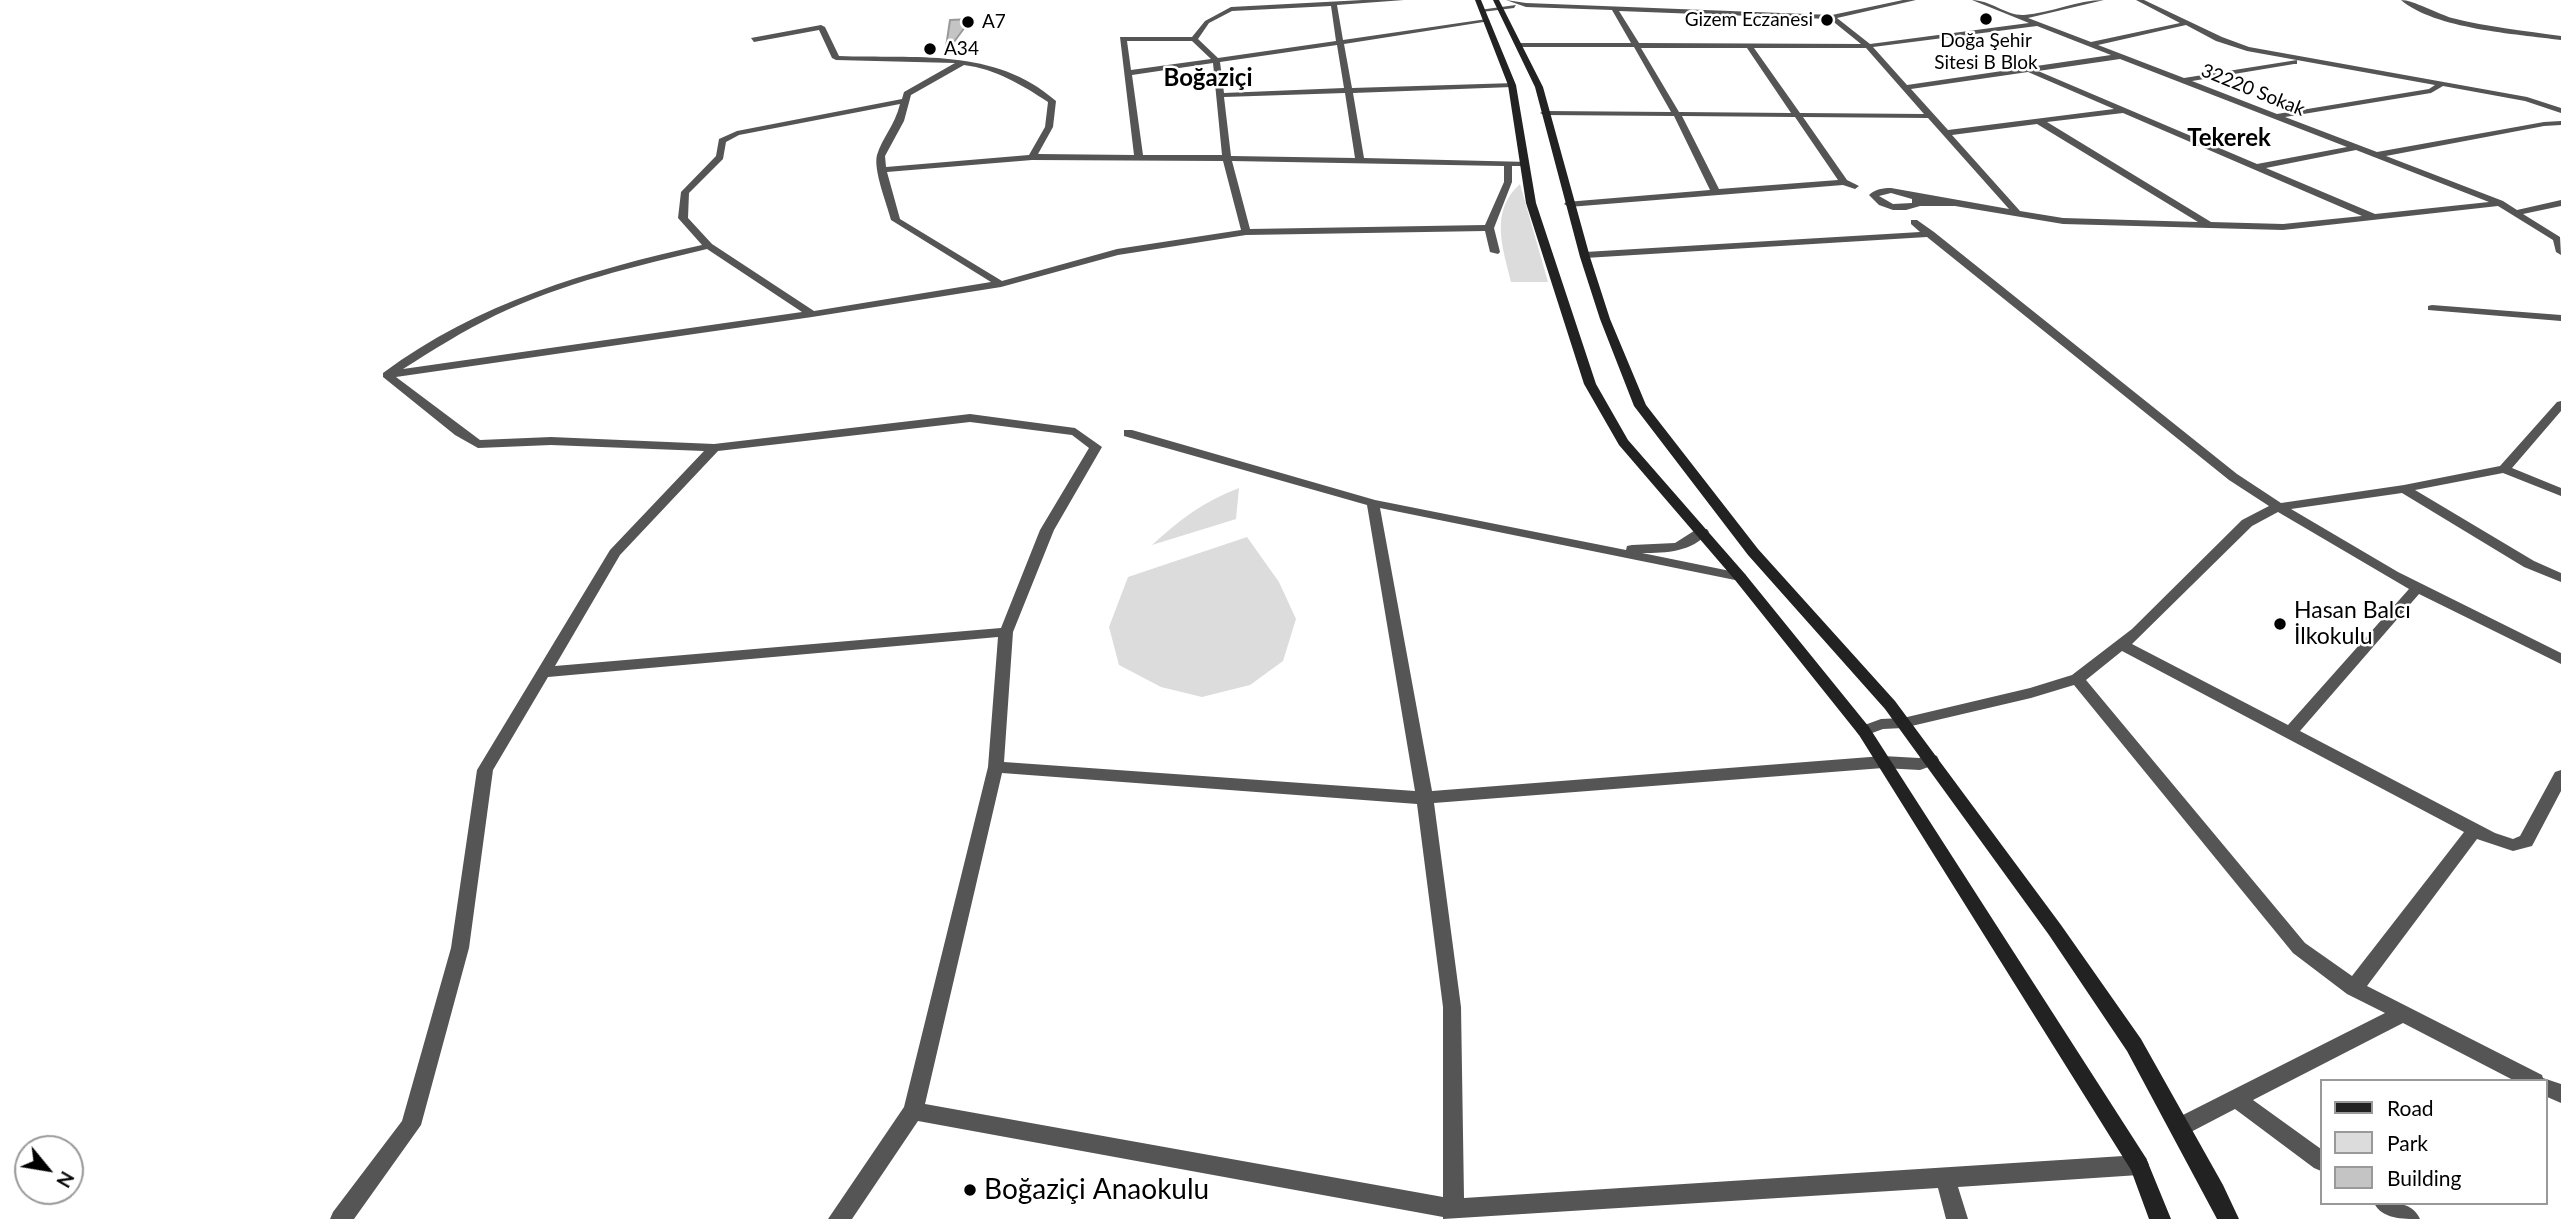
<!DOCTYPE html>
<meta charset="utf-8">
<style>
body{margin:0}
#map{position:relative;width:2561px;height:1219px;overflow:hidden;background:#fff;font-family:Lato,sans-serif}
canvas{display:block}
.legend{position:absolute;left:2320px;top:1079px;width:228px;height:126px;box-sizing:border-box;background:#fff;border:2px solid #999;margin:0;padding:9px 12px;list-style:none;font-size:21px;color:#000}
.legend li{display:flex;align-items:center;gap:14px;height:35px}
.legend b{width:35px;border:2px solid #999}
.north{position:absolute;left:14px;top:1135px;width:70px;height:70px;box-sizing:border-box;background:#fff;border:2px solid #999;border-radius:50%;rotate:120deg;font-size:19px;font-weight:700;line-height:28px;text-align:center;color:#000}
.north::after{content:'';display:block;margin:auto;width:24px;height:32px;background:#000;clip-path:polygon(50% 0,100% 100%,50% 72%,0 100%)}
</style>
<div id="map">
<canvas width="2561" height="1219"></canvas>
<ul class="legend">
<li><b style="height:9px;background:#222"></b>Road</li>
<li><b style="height:19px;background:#dcdcdc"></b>Park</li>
<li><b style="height:19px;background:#c4c4c4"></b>Building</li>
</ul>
<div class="north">N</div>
</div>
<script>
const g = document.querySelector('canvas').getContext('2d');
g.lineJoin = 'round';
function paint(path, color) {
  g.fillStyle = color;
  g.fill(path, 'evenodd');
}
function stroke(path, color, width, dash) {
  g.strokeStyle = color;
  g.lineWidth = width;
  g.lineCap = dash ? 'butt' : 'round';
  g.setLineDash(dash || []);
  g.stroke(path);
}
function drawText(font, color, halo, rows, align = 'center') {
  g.font = font + ' Lato,sans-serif';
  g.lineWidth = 5;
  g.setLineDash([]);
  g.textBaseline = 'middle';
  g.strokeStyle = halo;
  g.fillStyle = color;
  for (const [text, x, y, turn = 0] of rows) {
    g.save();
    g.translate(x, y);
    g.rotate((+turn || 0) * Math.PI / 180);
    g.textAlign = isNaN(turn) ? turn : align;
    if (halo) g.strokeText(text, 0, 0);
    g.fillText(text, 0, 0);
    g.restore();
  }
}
paint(new Path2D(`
 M1520,184L1548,282H1511C1503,248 1489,212 1520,184Z
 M1239,488L1236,519L1152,545C1179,520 1204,501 1239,488Z
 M1247,537L1279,582L1296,619L1283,661L1250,685L1202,697L1161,687L1119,665L1109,627L1128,577Z`), '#dcdcdc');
const building = new Path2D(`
 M971,19L945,54L950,20Z`);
paint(building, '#c4c4c4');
stroke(building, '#999', 2);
paint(new Path2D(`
 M1363,0H1404L1337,5L1343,40L1487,19L1490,21L1344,44L1352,88L1515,83V87H1512L1353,93L1364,158L1529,162V166H1512V182L1494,228L1500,252L1498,254L1490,252L1485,231L1246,235L1118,255L1001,287L812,317L396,377L480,440L551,437L714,444L970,414L1075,428L1102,447L1054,530L1013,632L1004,762L1415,791L1367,505L1124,436V430H1132L1375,500L1626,550L1627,546L1632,545L1675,543L1697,529H1707L1709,532C1692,552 1667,553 1642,553L1745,574L1747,577L1745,580L1740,581L1380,508L1432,791L1883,756L1919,758L1931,754L1937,756L1939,760L1937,764L1920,770L1883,768L1434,803L1461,1007L1464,1198L2139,1155L2146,1158L2149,1165L2146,1172L2139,1175L1958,1187L1968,1219H1946L1938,1188L1443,1219V1217L918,1121L852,1219H828L904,1107L988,767L998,637L548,677L493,770L469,948L421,1125L354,1219H330L333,1212L402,1121L451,948L477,770L610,550L704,451L551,445L478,448L455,435L383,377V373C477,303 589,270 702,245L678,218L681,192L716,156L719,139L737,131L902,99L904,92L955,63L836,60L832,58L819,30L754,42L751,38L821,25L825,27L839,56C914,59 995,47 1056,101L1053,127L1038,154L1134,155L1120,37H1192L1205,21L1231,7ZM1331,6L1336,41L1218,58L1198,39L1209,23L1232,11ZM1127,41H1192L1211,59L1131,70ZM1337,45L1344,88L1224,93L1220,62ZM1213,63L1222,155H1143L1132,75ZM964,65C996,69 1022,85 1048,102L1045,127L1029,155L886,167L885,156L904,121L911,95ZM1345,93L1355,158L1231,156L1224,97ZM900,104C895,125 882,138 877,155C873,170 887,204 891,220L991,282L814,311L712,244L688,218L689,193L723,159L726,142L739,135ZM1032,160L1223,161L1241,230L1117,249L1002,281L900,219L887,172ZM1232,161L1504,166V182L1485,225L1250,229ZM707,249L802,312L403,369C433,350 463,331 496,315C563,283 636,266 707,249ZM970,422L1072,435L1089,448L1040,530L1001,628L555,666L620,555L718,451ZM1002,773L1417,804L1443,1007V1197L925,1104Z
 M1506,0L1526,3L1832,15L1903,0H1916L1837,18L1870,44L2029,23L1972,0C1990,0 2007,16 2024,15C2051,13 2077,0 2104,0L2028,18L2091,42L2180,23L2136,0H2144L2222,37L2249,47L2527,97L2561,108V113L2525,101L2443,86L2431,93L2285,117L2377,152L2544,122L2561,121V125L2544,126L2386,156L2503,201L2517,210L2561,200V206L2523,214L2560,237L2561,255L2556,252L2553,240L2498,206L2283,230L2063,224L1955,206H1920L1906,210H1893L1879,205L1869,195C1875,189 1883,188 1891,188L2009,209L1928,118L1803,117L1847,180L1859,186L1855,189L1843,185L1569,207L1564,204L1566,202L1710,190L1674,116L1544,115L1540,113L1544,111L1671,112L1634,47H1519L1515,45L1519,43H1631L1612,10L1526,7ZM1619,11L1830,19L1861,44L1639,43ZM2186,25L2216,41L2247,51L2435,85L2429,89L2277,114L2192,81L2294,64H2297V60L2184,78L2098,45ZM2037,26L2111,55L1907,85L1873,47ZM1641,48H1747L1791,113L1679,112ZM1754,48H1866L1924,114L1800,113ZM2120,59L2347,147L2257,164L2038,71ZM2028,72L2114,109L1948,130L1911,89ZM2123,113L2362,216L2283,224L2211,222L2047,122ZM1682,116L1795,117L1838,180L1719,189ZM2037,124L2198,222L2063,218L2020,211L1952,135ZM2356,150L2489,202L2375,214L2266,168ZM1891,193L1912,199V203L1893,204L1879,196Z
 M2401,0C2413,0 2438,14 2452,18C2488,27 2525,31 2561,36V40C2516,34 2435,29 2401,0Z
 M1516,5L1514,8L1482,12L1479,10Z
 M1911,220H1917L1934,232L2237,474L2281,503L2404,485L2500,466L2557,402L2561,401V411L2512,468L2561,488V496L2503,473L2415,490L2534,561L2561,573V582L2524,567L2402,493L2291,509L2398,572L2561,653V664L2419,594L2300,731L2495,833L2513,839L2520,836L2555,772L2561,770V791L2532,846L2513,851L2477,839L2367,986L2542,1075L2543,1078L2561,1084V1103L2545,1096V1081H2515L2403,1023L2253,1100L2321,1149V1171L2314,1168L2235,1109L2187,1134L2180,1136L2173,1134L2170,1127L2173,1120L2385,1013L2347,994L2293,953L2074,685L2031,698L1903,728L1883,729L1864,736L1859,735L1856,731L1859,727L1881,719L1903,718L2030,688L2072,675L2132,629L2242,520L2269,506L2229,480L1927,237L1585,258L1580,255L1585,252L1920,232L1911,224ZM2278,512L2409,589L2288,725L2132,644L2252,526ZM2122,651L2464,832L2352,976L2305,943L2086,680Z
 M2432,305L2561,315V321L2428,310V306Z
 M2374,1203C2391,1203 2411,1200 2420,1219C2402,1219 2382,1219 2374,1203Z`), '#555');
paint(new Path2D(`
 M1475,0H1481L1516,85L1536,203L1596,384L1628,440L1745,574L1869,727L2146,1158L2171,1219H2149L2131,1170L1859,735L1735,580L1619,445L1584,384L1526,203L1508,85Z
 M1493,0H1499L1543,87L1590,257L1610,319L1646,405L1758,549L1895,701L2061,925L2141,1039L2223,1185L2239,1219H2217L2127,1051L2049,935L1885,709L1748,555L1634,406L1600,319L1580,257L1535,87Z`), '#222');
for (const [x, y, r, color] of [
 [1986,19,7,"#000"],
 [1827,20,7,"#000"],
 [968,22,7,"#000"],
 [930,49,7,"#000"],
 [2280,624,7,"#000"],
 [970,1190,7,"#000"]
]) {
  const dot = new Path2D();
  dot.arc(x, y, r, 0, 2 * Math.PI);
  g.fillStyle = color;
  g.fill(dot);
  stroke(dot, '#fff', 2.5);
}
drawText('19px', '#000', '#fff', [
 ["Gizem Eczanesi",1813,20,"right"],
 ["A7",982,22],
 ["Doğa Şehir",1986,41,"center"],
 ["Sitesi B Blok",1986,63,"center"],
 ["A34",944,49]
], 'left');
drawText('19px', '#000', '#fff', [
 ["32220 Sokak",2253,90,22]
]);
drawText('23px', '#000', '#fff', [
 ["Hasan Balcı",2294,611],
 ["İlkokulu",2294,637]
], 'left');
drawText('bold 24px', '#000', '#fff', [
 ["Boğaziçi",1208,78],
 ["Tekerek",2229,138]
]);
drawText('28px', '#000', '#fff', [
 ["Boğaziçi Anaokulu",984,1190]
], 'left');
</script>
